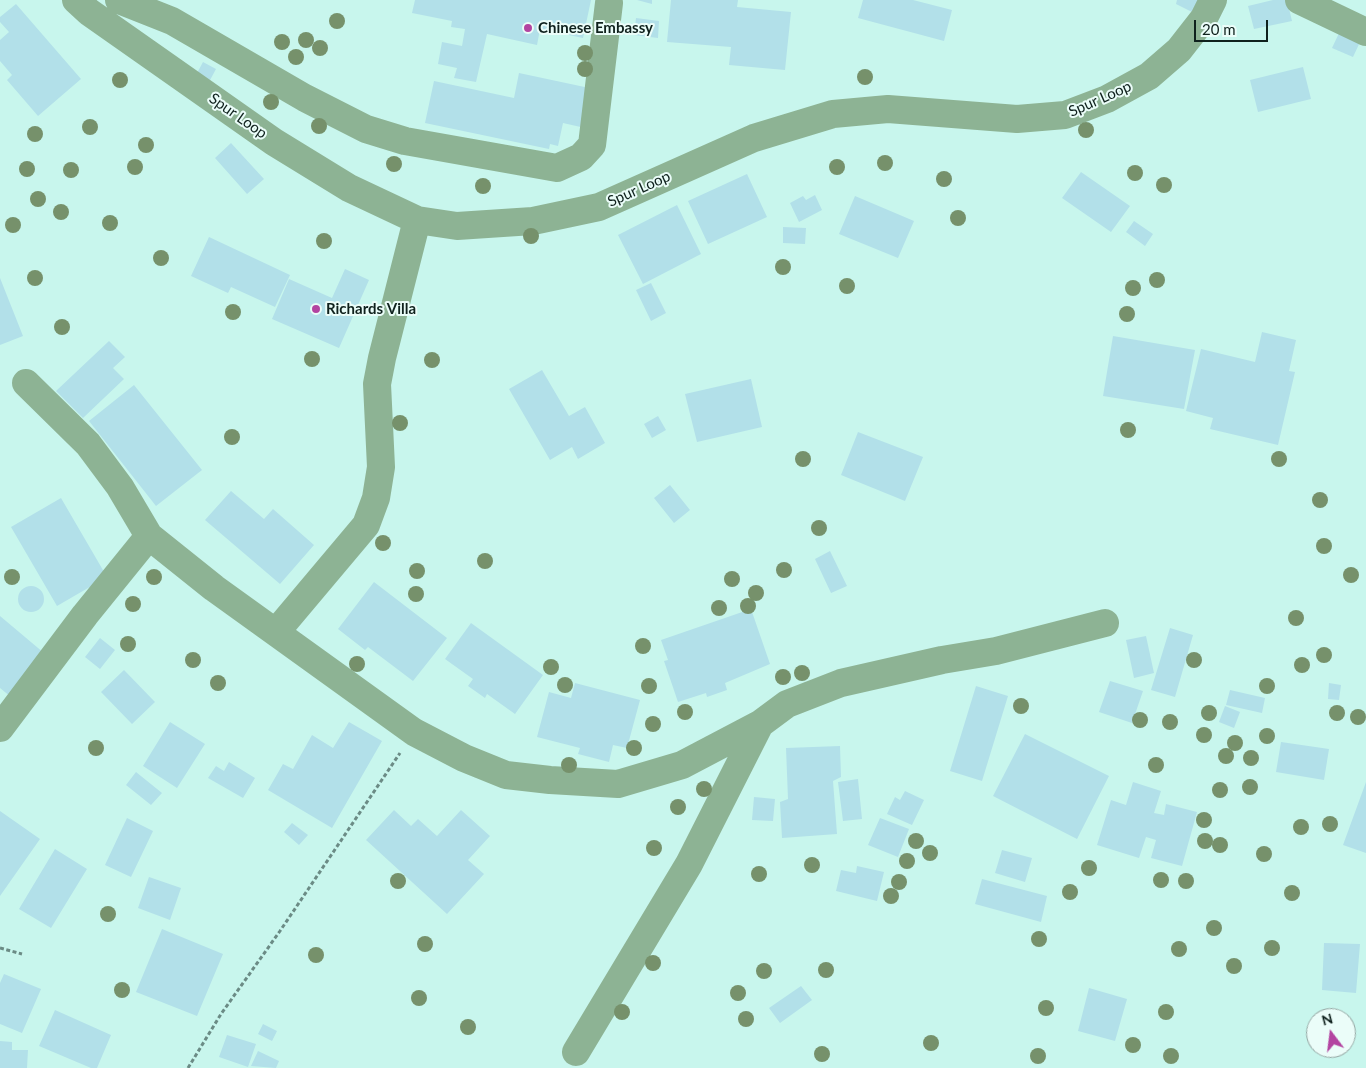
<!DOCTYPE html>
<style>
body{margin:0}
#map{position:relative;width:1366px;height:1068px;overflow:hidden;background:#c8f6ed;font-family:Lato,sans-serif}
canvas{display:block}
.north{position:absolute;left:1306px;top:1008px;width:50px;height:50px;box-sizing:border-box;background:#ebfdf9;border:1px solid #93a5a1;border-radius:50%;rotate:345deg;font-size:14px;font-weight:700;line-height:20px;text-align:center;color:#0f211d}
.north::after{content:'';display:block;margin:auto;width:18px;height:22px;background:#b344a1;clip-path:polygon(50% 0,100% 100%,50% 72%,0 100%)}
.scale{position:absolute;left:1194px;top:20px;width:74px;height:22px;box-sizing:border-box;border:2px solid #0f211d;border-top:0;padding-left:6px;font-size:15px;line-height:18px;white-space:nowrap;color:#0f211d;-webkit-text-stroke:4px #ebfdf9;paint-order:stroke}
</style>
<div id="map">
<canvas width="1366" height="1068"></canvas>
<div class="north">N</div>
<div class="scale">20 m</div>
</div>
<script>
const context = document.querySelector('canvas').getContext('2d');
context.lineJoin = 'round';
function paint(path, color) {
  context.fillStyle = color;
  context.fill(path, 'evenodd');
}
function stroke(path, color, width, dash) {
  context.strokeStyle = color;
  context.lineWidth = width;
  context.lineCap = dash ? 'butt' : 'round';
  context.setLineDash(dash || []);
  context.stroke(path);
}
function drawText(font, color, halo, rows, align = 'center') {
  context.font = font + ' Lato,sans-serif';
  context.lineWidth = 4;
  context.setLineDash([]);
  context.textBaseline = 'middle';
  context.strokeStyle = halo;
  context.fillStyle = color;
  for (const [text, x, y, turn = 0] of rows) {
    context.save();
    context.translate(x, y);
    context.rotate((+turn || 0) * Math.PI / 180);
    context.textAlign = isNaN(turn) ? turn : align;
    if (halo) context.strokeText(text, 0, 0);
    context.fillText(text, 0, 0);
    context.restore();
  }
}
paint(new Path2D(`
 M415,0H591L583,38L540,29L537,45L487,34L476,82L454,78L457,68L438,64L442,42L462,46L465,29L451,27L452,21L412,13Z
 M637,0H652V4Z
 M671,0H738L737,7L791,12L785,70L729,65L731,47L667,42Z
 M863,0H913L952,10L944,41L858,18Z
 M1177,0H1205L1198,15L1176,4Z
 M1273,0H1287L1292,21L1254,29L1248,6Z
 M16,4L81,79L38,116L7,80L12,75L0,61V40L9,32L0,22V17Z
 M636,18L659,21L658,38L634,35Z
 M1340,31L1361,40L1353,57L1332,48Z
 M203,62L216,69L209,82L196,75Z
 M1303,67L1311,99L1258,112L1250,80Z
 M519,73L594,89L585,128L563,123L558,146L550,144L549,149L425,123L434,81L514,98Z
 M231,143L264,179L247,194L215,158Z
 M1081,172L1130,206L1111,232L1062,198Z
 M747,174L767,217L708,244L688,201Z
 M815,195L822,210L799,222L790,203L803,196L806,200Z
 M855,196L914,221L898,258L839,234Z
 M677,205L701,254L643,284L618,235Z
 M1134,221L1153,234L1145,246L1126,232Z
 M783,227L806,228L805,244L783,243Z
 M209,237L290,275L275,307L231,287L228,293L191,276Z
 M345,269L369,280L339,348L272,319L289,279L332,298Z
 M0,278L23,336L0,345Z
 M651,283L666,313L651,321L636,290Z
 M1262,332L1296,340L1289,371L1295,372L1278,445L1210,429L1213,418L1186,411L1201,349L1255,362Z
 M1113,336L1195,350L1184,409L1103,396Z
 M109,341L125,357L113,368L124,379L83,418L56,391Z
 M542,370L569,416L585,407L605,443L578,459L572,447L550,460L509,389Z
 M751,379L762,427L697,442L685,394Z
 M134,385L202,470L156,506L89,421Z
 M658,416L666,430L652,438L644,424Z
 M858,432L923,457L905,501L841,475Z
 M670,485L690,510L674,523L654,498Z
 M231,491L264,519L273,509L314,545L280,584L205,520Z
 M61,498L107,577L57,606L11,527Z
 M830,551L847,586L831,593L815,559Z
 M374,582L447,638L413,681L368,647L365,650L338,629Z
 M18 599a13 13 0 1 1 26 0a13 13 0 1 1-26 0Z
 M751,609L770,664L725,683L727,690L707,697L706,693L678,702L664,661L668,660L661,640Z
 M0,616L44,653L11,697L0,688Z
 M471,623L543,675L515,714L487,694L485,698L468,686L473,679L445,659Z
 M1170,628L1193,635L1175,697L1151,690Z
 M1146,636L1154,673L1134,678L1126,640Z
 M100,638L115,650L100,669L85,657Z
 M124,670L155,702L132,724L101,692Z
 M1110,681L1143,691L1132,723L1099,712Z
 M575,683L640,700L627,748L613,745L609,762L578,754L580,748L537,737L549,692L571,698Z
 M1329,683L1341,685L1339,700L1328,699Z
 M976,686L1008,696L982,781L950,771Z
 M1230,690L1265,698L1262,713L1226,705Z
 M1225,706L1240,712L1234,728L1219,722Z
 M170,722L205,744L177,788L143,766Z
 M349,722L382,741L332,828L268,790L283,764L293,769L312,735L333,748Z
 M1025,734L1109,776L1077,839L993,796Z
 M1281,742L1329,749L1324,780L1276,772Z
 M840,746L841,777L833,781L837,834L782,838L780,802L788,799L786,748Z
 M229,762L255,778L243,798L208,778L216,766L224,771Z
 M136,772L162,793L151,805L126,785Z
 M858,779L862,819L843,821L838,782Z
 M1133,782L1161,791L1154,813L1164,815L1166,804L1197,812L1182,866L1151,858L1156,840L1146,837L1139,858L1097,845L1111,800L1126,805Z
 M1366,782V853L1343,845Z
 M905,791L924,800L912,825L887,814L895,797L900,800Z
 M754,797L775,799L773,821L752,820Z
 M394,810L411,826L418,819L437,836L461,810L490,836L468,860L484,874L447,914L366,840Z
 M0,811L40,839L0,896Z
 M127,818L153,831L131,877L105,865Z
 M880,818L909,829L898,857L868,845Z
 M292,823L308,835L299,845L284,832Z
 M55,849L87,869L51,928L19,909Z
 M1002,850L1032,858L1025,882L995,873Z
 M857,866L884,872L877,901L836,891L841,870L856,873Z
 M149,877L181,888L170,920L138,908Z
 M982,879L1047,896L1041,922L975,904Z
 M162,929L223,954L197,1016L136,992Z
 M1324,943L1360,944L1356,993L1322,990Z
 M4,974L41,989L22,1033L0,1024V983Z
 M801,986L812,1000L780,1023L769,1008Z
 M1089,988L1127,999L1115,1041L1078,1031Z
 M55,1010L111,1035L97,1068H91L39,1046Z
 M263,1024L277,1031L272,1041L258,1034Z
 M227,1035L256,1044L248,1067L219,1057Z
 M0,1041L12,1042V1050H28L27,1068H0Z
 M258,1051L279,1061L276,1068L251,1066Z`), '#b2e0e9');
stroke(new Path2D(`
 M0,948L22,954
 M188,1068L221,1014L280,931L400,753`), '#6b8b85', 3, [4, 2.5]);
stroke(new Path2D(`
 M76,0L89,12L274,142L349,188L417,220L457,226L533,221L599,207L754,138L833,114L888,109L1017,119L1065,115L1107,99L1149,76L1179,50L1204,18L1213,0
 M119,0L172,21L305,98L366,129L405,141L557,168L581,157L592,145L609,3
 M1299,0L1366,32
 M26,383L88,444L120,487L149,536
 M276,632L366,525L376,498L381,467L377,384L382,358L417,220
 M0,728L85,615L149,536L214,588L414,732L464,758L506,775L550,780L618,784L682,765L760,724L787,704L841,683L942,660L996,651L1105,623
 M576,1052L689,864L760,724`), '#8db394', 28);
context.fillStyle = '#76916b';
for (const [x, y] of [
 [337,21],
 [306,40],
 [282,42],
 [320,48],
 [585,53],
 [296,57],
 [585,69],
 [865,77],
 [120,80],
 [271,102],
 [319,126],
 [90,127],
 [1086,130],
 [35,134],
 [146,145],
 [885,163],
 [394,164],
 [135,167],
 [837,167],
 [27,169],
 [71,170],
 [1135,173],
 [944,179],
 [1164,185],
 [483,186],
 [38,199],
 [61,212],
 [958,218],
 [110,223],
 [13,225],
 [531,236],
 [324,241],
 [161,258],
 [783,267],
 [35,278],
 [1157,280],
 [847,286],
 [1133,288],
 [233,312],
 [1127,314],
 [62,327],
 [312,359],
 [432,360],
 [400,423],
 [1128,430],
 [232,437],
 [803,459],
 [1279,459],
 [1320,500],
 [819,528],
 [383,543],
 [1324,546],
 [485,561],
 [784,570],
 [417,571],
 [1351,575],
 [12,577],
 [154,577],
 [732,579],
 [756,593],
 [416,594],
 [133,604],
 [748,606],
 [719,608],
 [1296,618],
 [128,644],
 [643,646],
 [1324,655],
 [193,660],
 [1194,660],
 [357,664],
 [1302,665],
 [551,667],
 [802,673],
 [783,677],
 [218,683],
 [565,685],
 [649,686],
 [1267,686],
 [1021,706],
 [685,712],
 [1209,713],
 [1337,713],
 [1358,717],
 [1140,720],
 [1170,722],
 [653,724],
 [1204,735],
 [1267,736],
 [1235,743],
 [96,748],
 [634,748],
 [1226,756],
 [1251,758],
 [569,765],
 [1156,765],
 [1250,787],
 [704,789],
 [1220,790],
 [678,807],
 [1204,820],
 [1330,824],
 [1301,827],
 [916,841],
 [1205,841],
 [1220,845],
 [654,848],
 [930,853],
 [1264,854],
 [907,861],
 [812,865],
 [1089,868],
 [759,874],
 [1161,880],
 [398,881],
 [1186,881],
 [899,882],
 [1070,892],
 [1292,893],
 [891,896],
 [108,914],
 [1214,928],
 [1039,939],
 [425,944],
 [1272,948],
 [1179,949],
 [316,955],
 [653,963],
 [1234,966],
 [826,970],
 [764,971],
 [122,990],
 [738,993],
 [419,998],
 [1046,1008],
 [622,1012],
 [1166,1012],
 [746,1019],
 [468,1027],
 [931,1043],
 [1133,1045],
 [822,1054],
 [1038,1056],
 [1171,1056]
]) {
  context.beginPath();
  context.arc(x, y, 8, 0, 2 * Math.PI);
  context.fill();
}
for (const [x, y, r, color] of [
 [528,28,5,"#b344a1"],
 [316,309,5,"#b344a1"]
]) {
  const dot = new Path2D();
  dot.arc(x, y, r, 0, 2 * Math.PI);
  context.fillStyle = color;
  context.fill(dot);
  stroke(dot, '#ebfdf9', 2);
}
drawText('bold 15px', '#0f211d', '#ebfdf9', [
 ["Chinese Embassy",538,28],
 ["Richards Villa",326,309]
], 'left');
drawText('15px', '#0f211d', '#ebfdf9', [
 ["Spur Loop",1100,99,-24],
 ["Spur Loop",238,116,35],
 ["Spur Loop",639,189,-24]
]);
</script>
